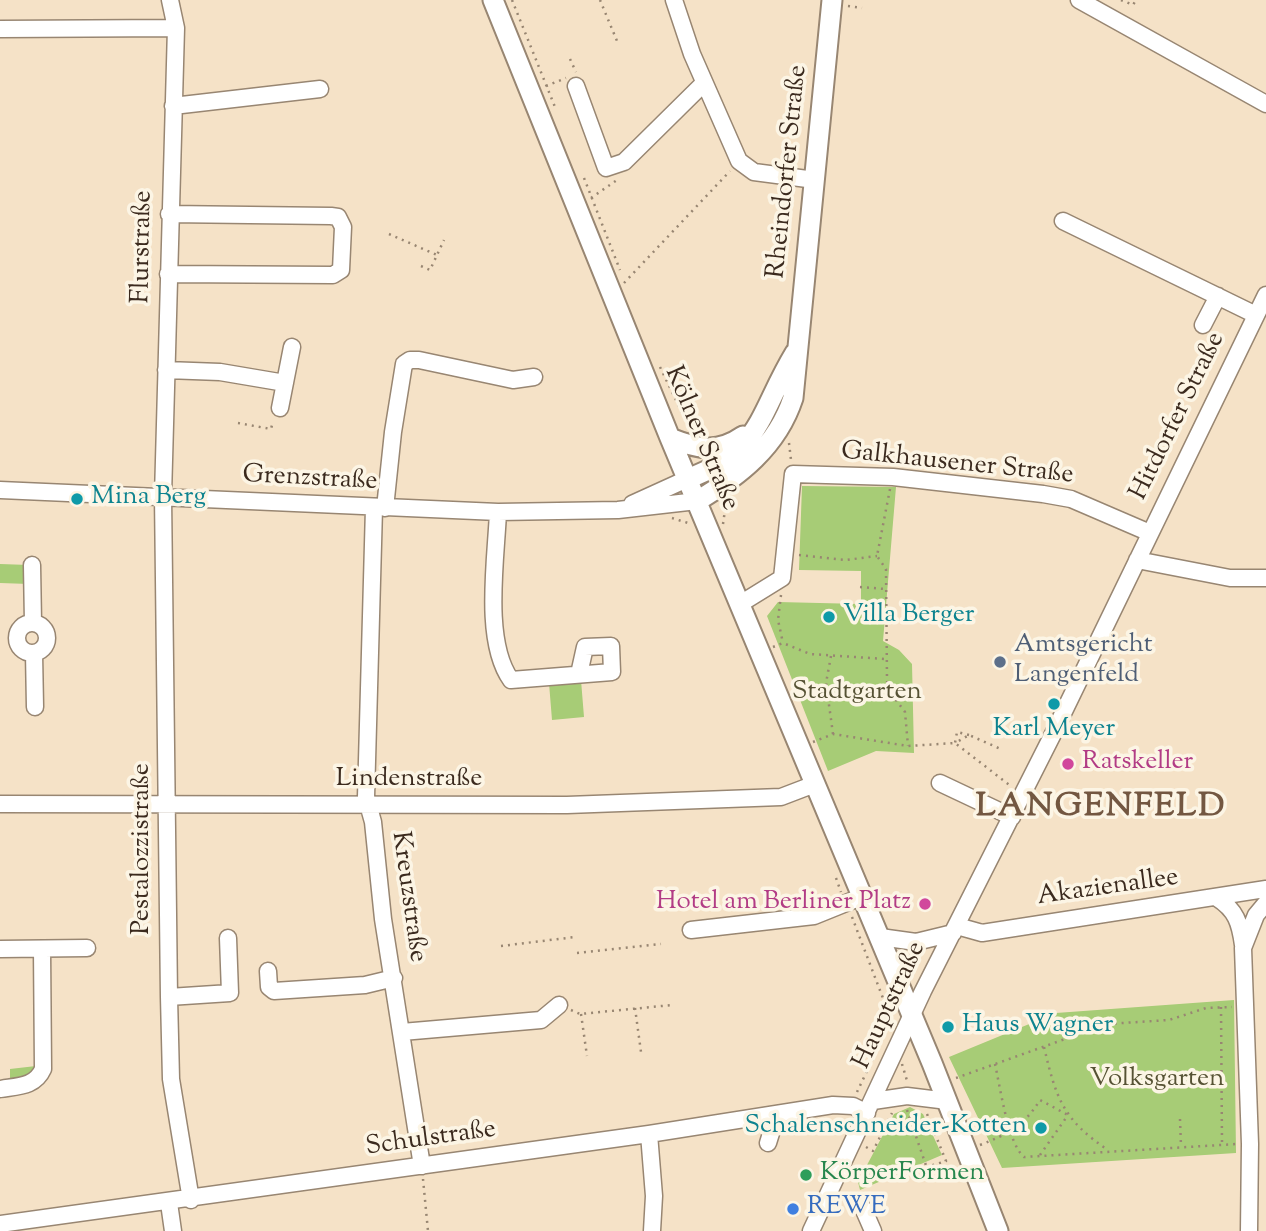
<!DOCTYPE html>
<meta charset="utf-8">
<style>
body{margin:0}
canvas{display:block;background:#f5e2c7}
</style>
<canvas width="1266" height="1231"></canvas>
<script>
const context = document.querySelector('canvas').getContext('2d');
context.lineJoin = 'round';
function paint(path, color) {
  context.fillStyle = color;
  context.fill(path, 'evenodd');
}
function stroke(path, color, width, dash) {
  context.strokeStyle = color;
  context.lineWidth = width;
  context.lineCap = dash ? 'butt' : 'round';
  context.setLineDash(dash || []);
  context.stroke(path);
}
function drawText(font, color, halo, rows, align = 'center') {
  context.font = font + ' "Sorts Mill Goudy",serif';
  context.lineWidth = 7;
  context.setLineDash([]);
  context.textBaseline = 'middle';
  context.strokeStyle = halo;
  context.fillStyle = color;
  for (const [text, x, y, turn = 0] of rows) {
    context.save();
    context.translate(x, y);
    context.rotate((+turn || 0) * Math.PI / 180);
    context.textAlign = isNaN(turn) ? turn : align;
    if (halo) context.strokeText(text, 0, 0);
    context.fillText(text, 0, 0);
    context.restore();
  }
}
paint(new Path2D(`
 M802,486L896,487L883,641L899,650L912,664L914,753L876,751L828,771L767,616L778,602L861,604V571L799,570Z
 M0,564L29,565V584L0,583Z
 M581,680L584,717L552,720L549,683Z
 M1234,1000L1236,1153L1002,1168L949,1057L1056,1013Z
 M36,1066L33,1076L10,1081V1069Z
 M910,1107L923,1114L942,1155L860,1190L858,1182L894,1114Z`), '#a7cc76');
const minor = new Path2D(`
 M170,0L176,28L163,496L169,997L171,1079L191,1200
 M674,0L692,54L739,161L754,172L815,180
 M1079,0L1266,104
 M0,29L176,28
 M576,86L606,168L624,162L704,83
 M173,106L320,89
 M1063,221L1256,315
 M168,274L333,275L341,270L343,227L338,217L331,216L169,214
 M1203,325L1218,296
 M166,370L220,372L285,383
 M280,408L292,347
 M0,490L498,512L618,510L697,501
 M632,504L687,479
 M374,508L366,797L373,822L383,919L422,1166
 M385,508L393,432L404,364L410,360H419L513,380L534,377
 M498,512C496,560 483,641 511,680L612,672L611,646L585,647L579,674
 M1137,560L1230,578H1266
 M32,565L33,623
 M740,604L782,578L793,474L893,477L1043,494L1071,499L1150,533
 M17 638a15 15 0 1 1 30 0a15 15 0 1 1-30 0Z
 M34,653L35,707
 M940,783L1012,817
 M0,804L567,805L781,797L815,784
 M1217,898C1236,910 1240,923 1243,945
 M957,926L982,933L1266,889
 M691,930L814,916L861,897
 M880,937L916,942L953,933
 M0,949L87,948
 M268,971L269,987L274,991L365,985L394,978
 M169,997L230,993L228,938
 M402,1032L541,1020L559,1005
 M0,1089C18,1086 35,1087 43,1069L42,949
 M873,1101L907,1096L948,1101
 M649,1134L654,1196L652,1231
 M768,1143L777,1114
 M169,1203L173,1231
 M863,1208L873,1231
 M0,1224L649,1134L833,1105L853,1106L867,1113
 M811,1231L923,991L1054,732L1266,295
 M1249,1231L1250,1144L1243,948L1256,915L1266,903`);
const major = new Path2D(`
 M493,0L670,438L932,1063L998,1231
 M670,438C698,449 717,454 743,436
 M687,479C763,451 758,414 795,353
 M697,501C739,476 777,447 793,398L832,0`);
stroke(minor, '#988672', 19);
stroke(major, '#988672', 23);
stroke(new Path2D(`
 M512,0L555,107
 M600,0L617,41
 M1121,0L1133,5L1136,0
 M848,6L862,8
 M570,59L576,72
 M546,86L566,78
 M584,178L620,270
 M591,198L617,180
 M389,234L437,255
 M421,266L430,270L444,240
 M624,283L730,171
 M660,367L689,427
 M238,423L271,429L273,421
 M789,443L791,460
 M890,489L877,556L886,569L887,681L890,692L905,712L908,746
 M672,518L688,523
 M723,524L726,503
 M799,555L846,560L877,556
 M860,587L885,589
 M781,595L778,620L783,643
 M773,647L783,643L810,654L885,659
 M831,656L826,683L833,734
 M969,735L957,732L955,743L969,735L1003,750
 M813,742L833,734L908,746L955,743L1012,787
 M836,878L841,892
 M852,917L889,1014V1023L878,1048
 M501,946L575,937
 M577,953L661,944
 M908,966L912,964L909,954
 M1221,1007L1222,1143
 M635,1008L641,1052
 M571,1010L580,1014L672,1005
 M581,1014L587,1056
 M1044,1047C1056,1098 1063,1120 1108,1150
 M902,1064L908,1084
 M995,1064C1000,1086 1008,1144 1024,1157L1237,1144
 M956,1078L1107,1024L1169,1020L1206,1008L1232,1007
 M857,1092L878,1048
 M907,1110L931,1180
 M927,1114L946,1161L927,1167
 M1180,1119L1181,1146
 M980,1145C1008,1134 1024,1126 1040,1100L1068,1115
 M866,1147L873,1151L892,1113
 M1040,1155L1068,1115
 M423,1179L428,1231`), '#988672', 2.5, [2, 5]);
stroke(minor, '#fff', 16);
stroke(major, '#fff', 19);
for (const [x, y, r, color] of [
 [77,499,7,"#0f9aa8"],
 [829,617,7,"#0f9aa8"],
 [1000,662,7,"#5c6f8a"],
 [1054,704,7,"#0f9aa8"],
 [1068,764,7,"#d1479c"],
 [925,904,7,"#d1479c"],
 [948,1027,7,"#0f9aa8"],
 [1041,1128,7,"#0f9aa8"],
 [806,1175,7,"#2e9e5b"],
 [793,1209,7,"#3f7fe0"]
]) {
  const dot = new Path2D();
  dot.arc(x, y, r, 0, 2 * Math.PI);
  context.fillStyle = color;
  context.fill(dot);
  stroke(dot, '#fcf5e5', 2.5);
}
drawText('26px', '#3b2a1e', '#fcf5e5', [
 ["Rheindorfer Straße",789,172,-84],
 ["Flurstraße",144,247,-89],
 ["Hitdorfer Straße",1179,417,-64],
 ["Kölner Straße",700,439,67],
 ["Galkhausener Straße",957,465,6],
 ["Grenzstraße",310,480,3],
 ["Lindenstraße",409,781],
 ["Pestalozzistraße",144,849,-90],
 ["Akazienallee",1108,889,-8],
 ["Kreuzstraße",407,897,82],
 ["Hauptstraße",891,1006,-65],
 ["Schulstraße",431,1140,-8]
]);
drawText('26px', '#0d838f', '#fcf5e5', [
 ["Mina Berg",91,499],
 ["Villa Berger",843,617],
 ["Karl Meyer",1054,731,"center"],
 ["Haus Wagner",962,1027],
 ["Schalenschneider-Kotten",1027,1128,"right"]
], 'left');
drawText('26px', '#4e5e75', '#fcf5e5', [
 ["Amtsgericht",1014,647],
 ["Langenfeld",1014,677]
], 'left');
drawText('26px', '#565234', '#fcf5e5', [
 ["Stadtgarten",857,694],
 ["Volksgarten",1157,1081]
]);
drawText('26px', '#b23c85', '#fcf5e5', [
 ["Ratskeller",1082,764],
 ["Hotel am Berliner Platz",911,904,"right"]
], 'left');
drawText('26px', '#27864d', '#fcf5e5', [
 ["KörperFormen",820,1175]
], 'left');
drawText('26px', '#366cbe', '#fcf5e5', [
 ["REWE",807,1209]
], 'left');
context.letterSpacing = '2px';
drawText('bold 33px', '#735741', '#fcf5e5', [
 ["LANGENFELD",1101,809]
]);
context.letterSpacing = '0px';
</script>
